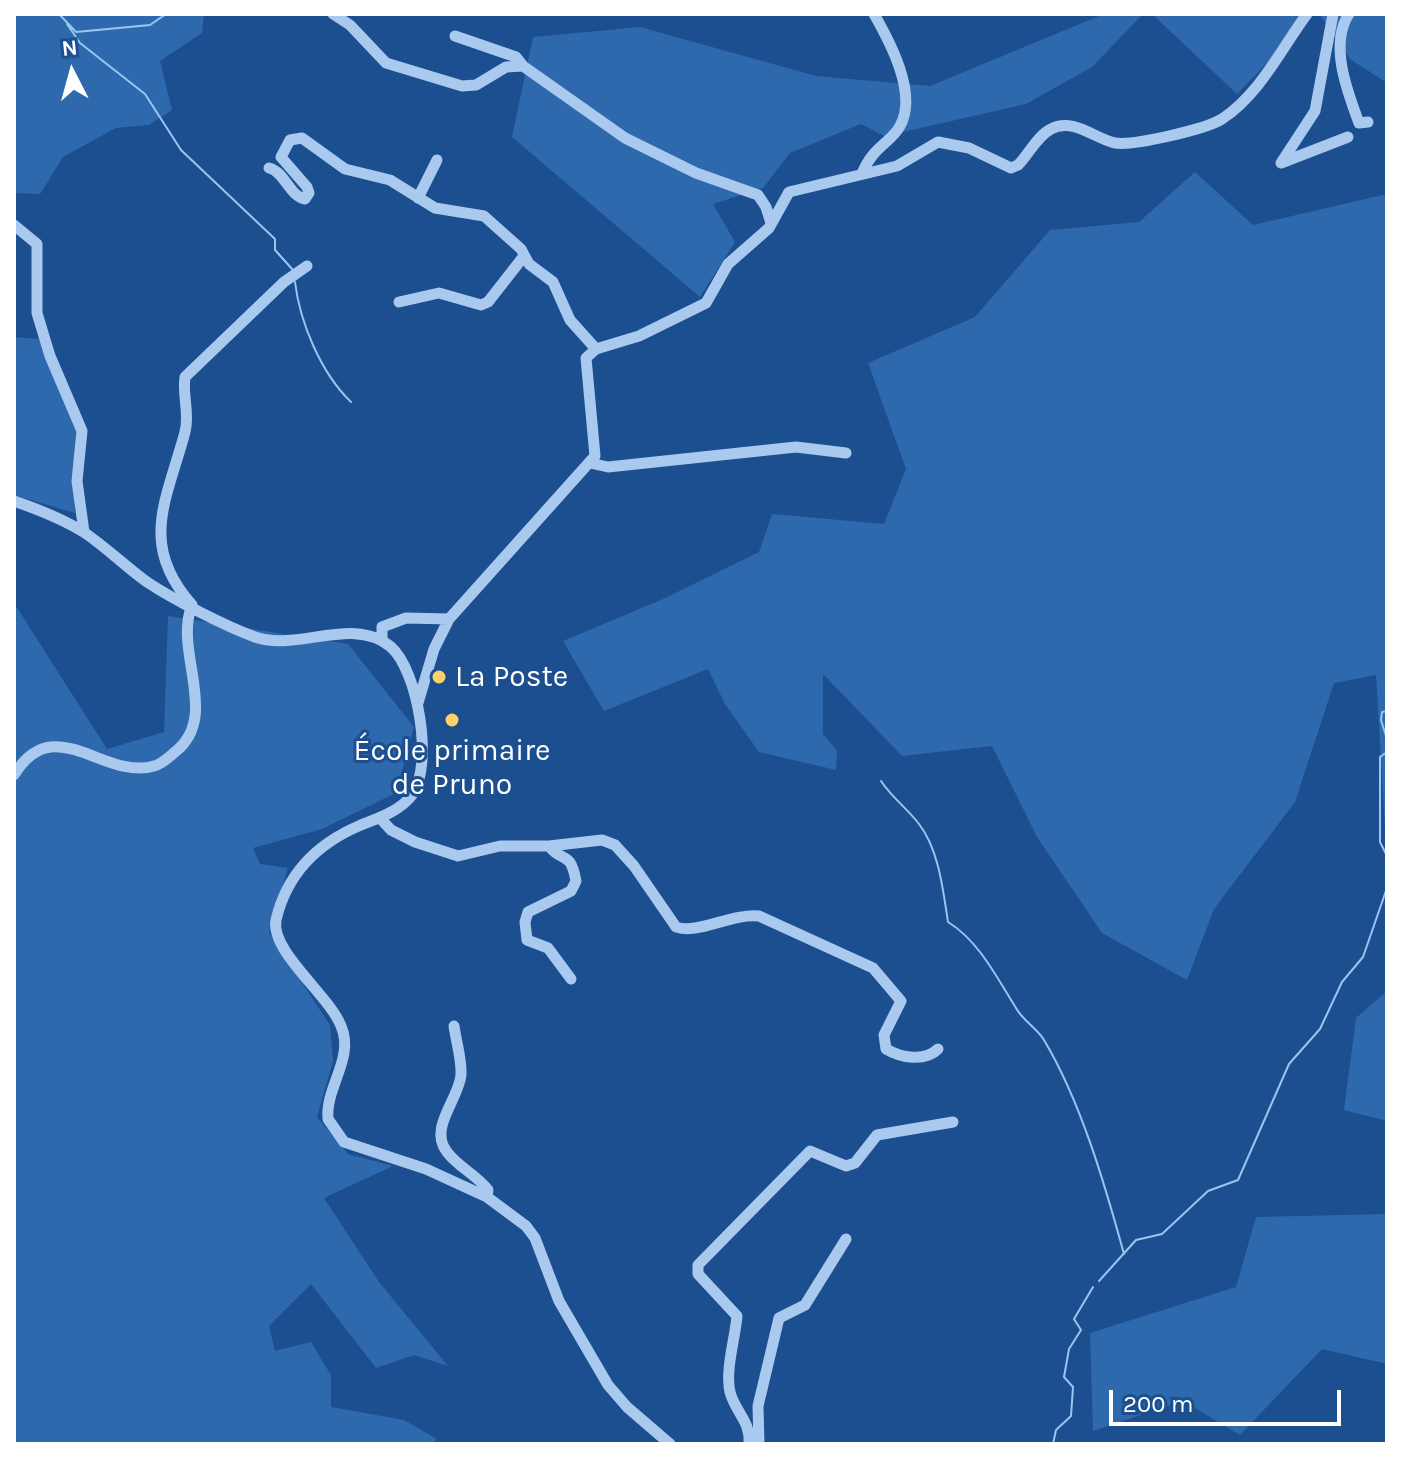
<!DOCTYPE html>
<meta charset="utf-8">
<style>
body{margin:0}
#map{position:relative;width:1401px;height:1458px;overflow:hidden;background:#1b4f8f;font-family:Karla,sans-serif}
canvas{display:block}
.frame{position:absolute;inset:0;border:16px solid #fff;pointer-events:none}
.north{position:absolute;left:32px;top:32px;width:80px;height:80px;-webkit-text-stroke:6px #1b4f8f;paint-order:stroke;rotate:354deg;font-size:22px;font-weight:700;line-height:32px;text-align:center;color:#fff}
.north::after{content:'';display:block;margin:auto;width:28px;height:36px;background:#fff;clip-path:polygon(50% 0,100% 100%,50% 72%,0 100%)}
.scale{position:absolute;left:1109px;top:1390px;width:232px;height:36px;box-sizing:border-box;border:4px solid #fff;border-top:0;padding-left:10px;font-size:24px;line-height:28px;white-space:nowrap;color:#fff;-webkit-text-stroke:6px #1b4f8f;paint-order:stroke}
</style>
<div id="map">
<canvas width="1401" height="1458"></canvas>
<div class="frame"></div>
<div class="north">N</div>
<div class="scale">200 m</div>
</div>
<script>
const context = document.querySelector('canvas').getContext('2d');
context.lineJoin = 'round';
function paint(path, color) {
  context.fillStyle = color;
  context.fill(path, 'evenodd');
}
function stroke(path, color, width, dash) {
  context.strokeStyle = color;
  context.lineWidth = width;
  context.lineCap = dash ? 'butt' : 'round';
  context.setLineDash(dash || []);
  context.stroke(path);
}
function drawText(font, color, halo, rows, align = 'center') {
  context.font = font + ' Karla,sans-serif';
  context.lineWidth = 6;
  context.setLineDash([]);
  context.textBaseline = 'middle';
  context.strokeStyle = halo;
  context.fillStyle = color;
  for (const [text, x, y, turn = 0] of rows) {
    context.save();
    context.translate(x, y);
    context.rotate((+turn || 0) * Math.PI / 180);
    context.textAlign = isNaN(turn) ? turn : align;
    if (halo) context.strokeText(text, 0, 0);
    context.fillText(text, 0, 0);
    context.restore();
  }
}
paint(new Path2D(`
 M14,14H204L202,33L160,61L172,110L149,125L116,128L63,157L40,194L14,193Z
 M1104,14H1143L1092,67L1026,104L903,132L890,139L861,124L790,153L763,188L713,204L735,242L700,297L512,137L533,37L640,27L816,76L930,86Z
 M1152,14H1315L1237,94Z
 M1319,14H1387V83L1350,59Z
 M1195,172L1253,225L1387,194V863L1376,675L1334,683L1295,802L1214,909L1187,980L1102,933L1037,837L992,746L902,756L823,674V734L837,751L836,770L759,752L725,704L708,669L604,711L563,641L663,599L759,552L772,514L884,524L906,469L868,363L975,317L1050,230L1139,222Z
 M14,337L39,339L79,433L73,485L75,513L14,495Z
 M14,603L107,749L164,732L168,616L348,644L414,727L396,793L322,829L253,848L260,864L288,868L269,933L330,1025L333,1061L317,1117L348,1154L393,1166L324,1198L379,1282L448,1366L414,1355L376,1368L311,1284L269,1326L275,1351L311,1342L331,1375V1407L404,1420L437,1439L432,1444H14Z
 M1387,991V1121L1344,1110L1356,1018Z
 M1387,1214V1364L1322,1349L1240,1435L1183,1401L1093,1431L1090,1333L1236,1287L1256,1217Z`), '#2e69ad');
stroke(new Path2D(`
 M59,14L76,32L150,25L166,14
 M67,24L80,43L145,94L181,150L275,239V250L293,270
 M295,282C300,323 321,373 351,402
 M1387,711L1382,712L1381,720L1387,739
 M1387,752L1380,757V842L1387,856
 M881,781C893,799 908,809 919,824C939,850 943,890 948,922C979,941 997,978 1016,1008C1023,1021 1037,1028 1044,1040C1081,1102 1105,1185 1124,1254
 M1099,1281L1136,1240L1162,1234L1208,1191L1238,1180L1289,1064L1320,1029L1342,982L1363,957L1387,888
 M1053,1444L1056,1430L1071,1416L1073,1387L1064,1377L1069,1349L1081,1330L1074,1319L1093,1287`), '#9cc4f0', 2);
stroke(new Path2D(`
 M333,14L350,25L386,63L462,86L476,85L506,67L523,66L625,138L696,173L758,195L766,207L771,223
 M1333,14L1315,111L1281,163L1348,137
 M1349,14C1329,44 1347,91 1359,123L1368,122
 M455,36L516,57L523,66
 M269,168C285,172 289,196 305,199L309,193L307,187L281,157L290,140L302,138L345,169L390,180L435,208L484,216L521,249L529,264L553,282L570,320L596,349
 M862,174C872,147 891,143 900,126C918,94 890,42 874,14
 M418,198L437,160
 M14,225L37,244V313L50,356L82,431L77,481L84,532
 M399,302L439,293L481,305L488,302L524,256
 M590,463L608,467L796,447L846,453
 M14,501C37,509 65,520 85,533C107,548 126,567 147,582C174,600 225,626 255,637C297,652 354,615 391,647C418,671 434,764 412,795C400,811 379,818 361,825C318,843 287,873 276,920C270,951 329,995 341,1026C355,1058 325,1087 328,1119L344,1142L426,1169L487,1197L526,1226L535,1238L559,1301L608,1385L627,1407L670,1444
 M382,640V627L406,618L449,619
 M418,703L434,649L449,619L595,456L586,358L596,349L639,336L706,303L728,264L769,228L789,192L897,166L938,142L969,148L1011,168L1018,165C1029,154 1037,136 1051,129C1073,117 1095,139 1115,143C1134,146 1206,129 1222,119C1260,94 1281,49 1307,14
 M14,775C54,709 104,781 154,766C162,764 169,757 175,752C221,716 173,651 192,605C138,544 167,500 185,432C190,414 182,395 185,377L284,282L307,266
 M380,818L391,830L415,842L458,856L500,846H549L602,840L615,845L634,866L676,927C696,935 732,913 759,916L873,968L901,1001L884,1035L886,1049C901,1058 925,1062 938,1049
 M549,846C563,864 570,849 576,881L571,891L528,912L525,922L527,940L548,948L571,979
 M454,1026C456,1041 462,1060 461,1075C459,1099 428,1128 447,1152C458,1167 477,1175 488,1190L487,1197
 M749,1444C751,1421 735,1412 730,1392C725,1370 735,1339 737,1316L698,1274V1265L810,1151L846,1166L855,1163L877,1135L953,1122
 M759,1444L758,1406L779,1318L805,1305L846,1239`), '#a9c9ee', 11);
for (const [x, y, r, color] of [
 [439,677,8,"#ffd166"],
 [452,720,8,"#ffd166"]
]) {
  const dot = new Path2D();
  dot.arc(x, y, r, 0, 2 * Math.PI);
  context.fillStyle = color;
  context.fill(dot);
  stroke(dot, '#1b4f8f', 3);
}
drawText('30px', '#fff', '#1b4f8f', [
 ["La Poste",455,677],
 ["École primaire",452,751,"center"],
 ["de Pruno",452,785,"center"]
], 'left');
</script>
